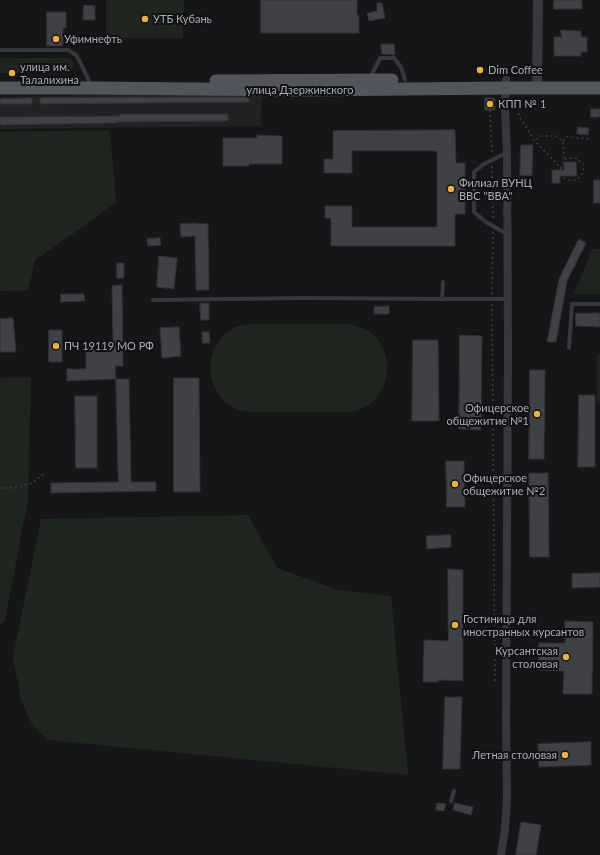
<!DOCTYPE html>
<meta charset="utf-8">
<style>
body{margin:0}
canvas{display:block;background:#161618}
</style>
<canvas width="600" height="855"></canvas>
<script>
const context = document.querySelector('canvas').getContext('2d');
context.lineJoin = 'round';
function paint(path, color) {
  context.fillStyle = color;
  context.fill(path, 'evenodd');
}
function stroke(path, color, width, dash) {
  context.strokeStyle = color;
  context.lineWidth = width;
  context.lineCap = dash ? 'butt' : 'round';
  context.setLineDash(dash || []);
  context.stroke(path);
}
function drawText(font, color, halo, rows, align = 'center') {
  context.font = font + ' Lato,sans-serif';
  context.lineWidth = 4;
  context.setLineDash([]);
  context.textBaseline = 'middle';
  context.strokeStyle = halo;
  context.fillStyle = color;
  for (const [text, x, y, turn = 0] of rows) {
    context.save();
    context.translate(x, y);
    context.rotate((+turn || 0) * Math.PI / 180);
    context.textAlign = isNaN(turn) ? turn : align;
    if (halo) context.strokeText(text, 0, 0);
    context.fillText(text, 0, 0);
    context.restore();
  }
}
paint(new Path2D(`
 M156,94L262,95L261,126L0,129V97Z
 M597,354H600V403H597Z`), '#222225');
paint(new Path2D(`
 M106,0H184L183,38H106Z
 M0,58H69C76,61 74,69 68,73H0Z
 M110,130L116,202L88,223L35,260L28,290L0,291V132Z
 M592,249H600V294H574Z
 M253,324H345C354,325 363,327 371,333C396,352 391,395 363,408C357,411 351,411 345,412H253C246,411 240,411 235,408C206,395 202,352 227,332C235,326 243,325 253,324Z
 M31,377L28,499L5,621L0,624V378Z
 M248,515L277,568L338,590L391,596L408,775L48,740L33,726L21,700L13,657L41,519Z`), '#1e261f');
const building = new Path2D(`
 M261,0H357V16L359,15V33H261Z
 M554,0H582V9H554Z
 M377,3H382L385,18L369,21L367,13L377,11Z
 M84,5L95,6V20H83Z
 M47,12H66V28L63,27V46H47Z
 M561,30L581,31V37H587V52H581V56H554V37H561Z
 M381,44H394L395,55L382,54Z
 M184,97H249V102L40,104V98Z
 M32,98V104H0V99Z
 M485,98H495V110H485Z
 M591,109H600V117H591Z
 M120,114H228V121L117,122V123L0,125V117L120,116Z
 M578,127L589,128L588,135L577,134Z
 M455,130L456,163H465V214H455V246H331V218H325V206H352V227H437V151H352V173H324V159H333V131Z
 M257,135L282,136V164H249V166H223V138H257Z
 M521,145H533L532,176L520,175Z
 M564,162H576L577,176H560V183H552V170H564Z
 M594,180H600V203H594Z
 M193,223L208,224L209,290H196L195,236L181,237L180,224Z
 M160,238L161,245L148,246L147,239Z
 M579,239L586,243L567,281L556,342H547L559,279Z
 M159,256L177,258L174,289L157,287Z
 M117,263H124V278H117Z
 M122,285L123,366H115L116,379L67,381V369H86V345L113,344L112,286Z
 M61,294H84L85,301L61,302Z
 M200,303H209V320H201Z
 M389,306V314H374V307Z
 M576,313H600V327L576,326Z
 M13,318L16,352H0V319Z
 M179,327L181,356L162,358L160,328Z
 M49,330H62V362H49Z
 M202,332H209L210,343H203Z
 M460,335L482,336L481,430L459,429Z
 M413,340H438L439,421H412Z
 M530,370H545L544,459H529Z
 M174,378H199L200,492H174Z
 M116,379H129L131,482H156V491L51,493V483L118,482Z
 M579,395H595V467H578Z
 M75,396H97V468H76Z
 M446,461H464L465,507H447Z
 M529,473H548L549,557H530Z
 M451,535V547L427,549L426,536Z
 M448,569L463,570V681L439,680L438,682H423L424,640L448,641Z
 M600,573V587L572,588V574Z
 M565,621L593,622L592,694H563L564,671L538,670L539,643H565Z
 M445,697H462L460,769H443Z
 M591,742V765L539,767L538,744Z
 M437,803L446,804L444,811L436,810Z
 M455,803L473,807L471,815L453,810Z
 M521,822L541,825L536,855H516Z`);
paint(building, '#404145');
stroke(building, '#303034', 1);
stroke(new Path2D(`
 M519,98V116L535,141L561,168L564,159L563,141L556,136H541L535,141
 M490,110L492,154
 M563,141L567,137L589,139
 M492,166L493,220
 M561,168C562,171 562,175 564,178C565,179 568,180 570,180C580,181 583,174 584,165L576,158L564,159
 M492,294L493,232
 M492,304L495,684
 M0,488H14L32,483L45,473`), '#3d3f44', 1.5, [2, 3]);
stroke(new Path2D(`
 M0,50H68L76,55L80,62L89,81
 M370,78L380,58H394L401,67L405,80
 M506,153L484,164L474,172V212L486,222L507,234
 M442,299L443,282
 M153,300L305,298L442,299H507
 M569,348L572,304H600
 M451,801L454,791`), '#37383d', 4);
stroke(new Path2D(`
 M501,855L505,829L507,797L506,719L508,349L507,153L505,111L506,80`), '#37383d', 8);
stroke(new Path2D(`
 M537,88L538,0`), '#37383d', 10);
stroke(new Path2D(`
 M216,81L392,80
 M0,88H92L303,90L506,88H600`), '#53555c', 13);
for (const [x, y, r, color] of [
 [145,19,4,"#f2b134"],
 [56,39,4,"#f2b134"],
 [480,70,4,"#f2b134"],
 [12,73,4,"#f2b134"],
 [490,104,4,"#f2b134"],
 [451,189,4,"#f2b134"],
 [56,346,4,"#f2b134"],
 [537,414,4,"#f2b134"],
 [455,484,4,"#f2b134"],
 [455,625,4,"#f2b134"],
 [566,657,4,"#f2b134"],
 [565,755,4,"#f2b134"]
]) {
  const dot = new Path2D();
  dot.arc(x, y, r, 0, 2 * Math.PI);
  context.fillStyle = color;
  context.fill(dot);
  stroke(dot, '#111113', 1.5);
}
drawText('11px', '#a8adb8', '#111113', [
 ["УТБ Кубань",153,19],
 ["Уфимнефть",64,39],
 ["улица им.",20,67],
 ["Талалихина",20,80],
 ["Dim Coffee",488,70],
 ["КПП № 1",498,104],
 ["Филиал ВУНЦ",459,183],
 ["ВВС \"ВВА\"",459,196],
 ["ПЧ 19119 МО РФ",64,346],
 ["Офицерское",529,408,"right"],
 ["общежитие №1",529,421,"right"],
 ["Офицерское",463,478],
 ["общежитие №2",463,491],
 ["Гостиница для",463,619],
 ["иностранных курсантов",463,632],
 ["Курсантская",558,651,"right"],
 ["столовая",558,664,"right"],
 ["Летная столовая",557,755,"right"]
], 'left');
drawText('11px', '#a8adb8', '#111113', [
 ["улица Дзержинского",300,90]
]);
</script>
